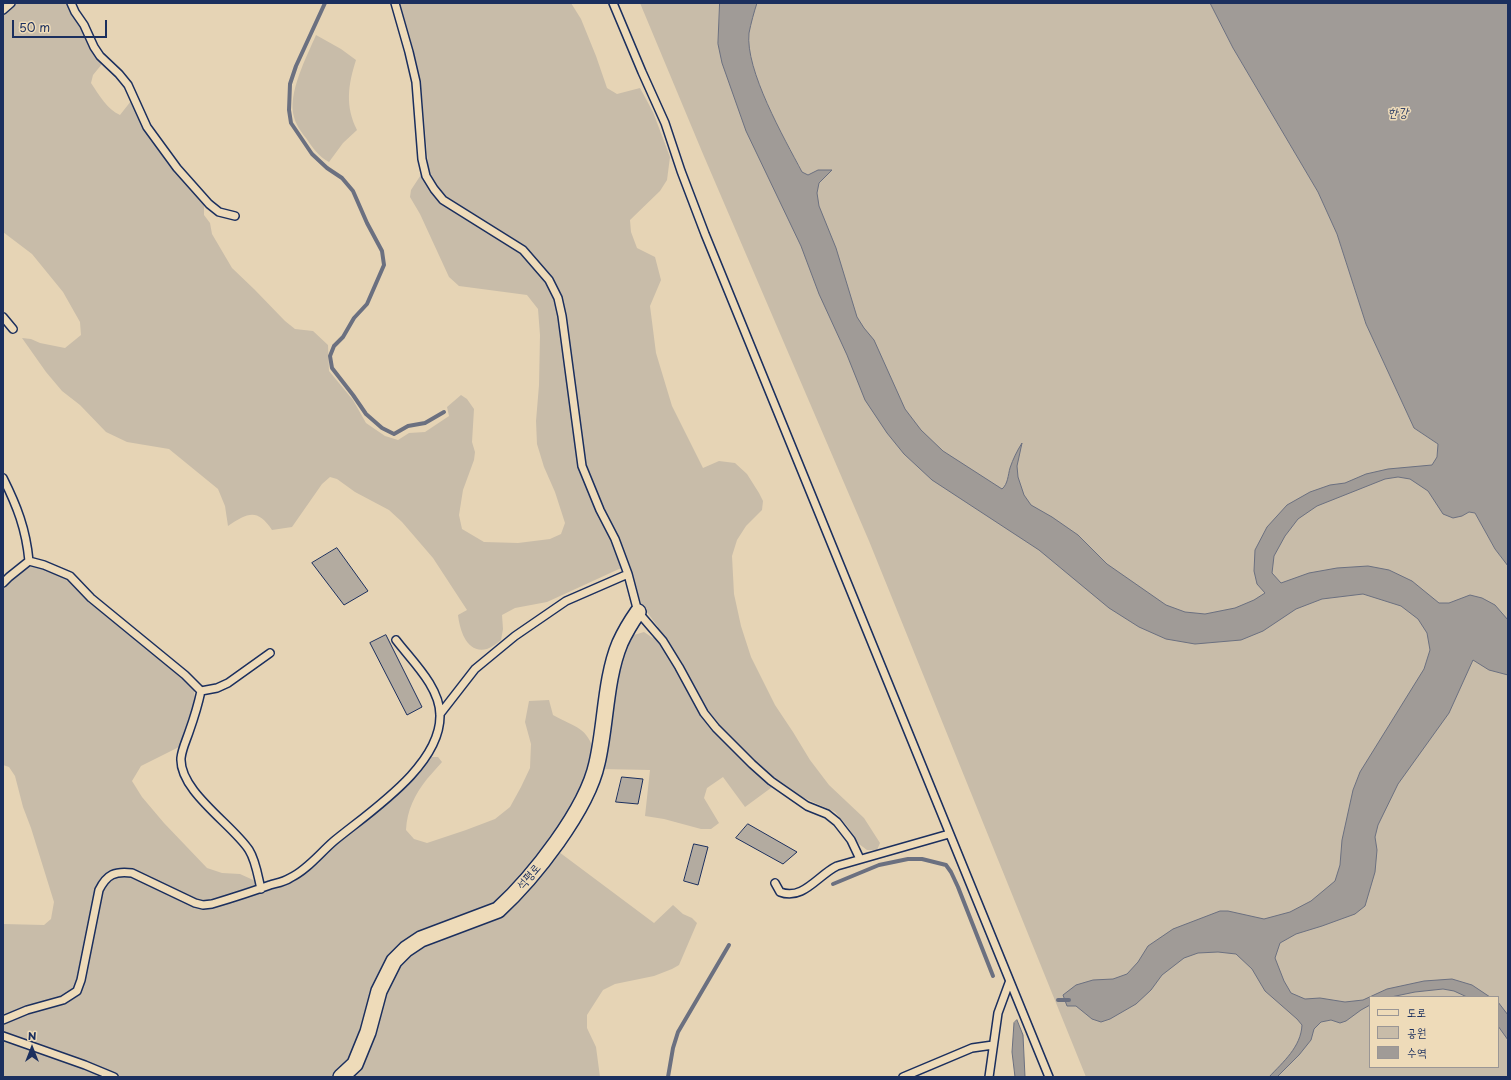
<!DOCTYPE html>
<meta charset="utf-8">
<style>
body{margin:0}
#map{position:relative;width:1511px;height:1080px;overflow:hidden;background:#e6d4b5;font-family:"Playpen Sans","Poor Story",sans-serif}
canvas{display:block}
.frame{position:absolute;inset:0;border:4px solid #1b2f5e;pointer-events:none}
.legend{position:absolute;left:1369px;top:996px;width:130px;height:72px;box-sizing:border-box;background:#eedbb9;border:1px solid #9a9695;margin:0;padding:5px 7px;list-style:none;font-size:12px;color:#1b2f5e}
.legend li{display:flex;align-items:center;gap:8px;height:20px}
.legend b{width:20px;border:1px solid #9a9695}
.north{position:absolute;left:12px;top:1028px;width:40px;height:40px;-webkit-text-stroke:3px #eedbb9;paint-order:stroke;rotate:0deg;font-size:11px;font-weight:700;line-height:16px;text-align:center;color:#1b2f5e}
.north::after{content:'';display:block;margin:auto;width:14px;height:18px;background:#1b2f5e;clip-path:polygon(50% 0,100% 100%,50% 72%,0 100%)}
.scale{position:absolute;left:12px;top:20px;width:95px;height:18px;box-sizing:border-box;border:2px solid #1b2f5e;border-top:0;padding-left:5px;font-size:12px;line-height:14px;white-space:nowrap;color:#1b2f5e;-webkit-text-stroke:3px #eedbb9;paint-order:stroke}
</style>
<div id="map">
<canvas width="1511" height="1080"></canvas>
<div class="frame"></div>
<ul class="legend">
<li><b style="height:5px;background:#eedbb9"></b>도로</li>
<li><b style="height:11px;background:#c8bca9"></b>공원</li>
<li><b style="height:11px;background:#a09b97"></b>수역</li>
</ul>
<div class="north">N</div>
<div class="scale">50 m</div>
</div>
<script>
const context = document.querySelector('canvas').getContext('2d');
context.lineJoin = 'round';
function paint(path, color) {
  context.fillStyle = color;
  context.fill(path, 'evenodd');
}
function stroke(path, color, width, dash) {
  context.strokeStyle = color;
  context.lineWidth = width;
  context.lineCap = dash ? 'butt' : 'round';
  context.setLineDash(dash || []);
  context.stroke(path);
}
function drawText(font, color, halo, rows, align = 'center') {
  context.font = font + ' "Playpen Sans","Poor Story",sans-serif';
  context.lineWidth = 3;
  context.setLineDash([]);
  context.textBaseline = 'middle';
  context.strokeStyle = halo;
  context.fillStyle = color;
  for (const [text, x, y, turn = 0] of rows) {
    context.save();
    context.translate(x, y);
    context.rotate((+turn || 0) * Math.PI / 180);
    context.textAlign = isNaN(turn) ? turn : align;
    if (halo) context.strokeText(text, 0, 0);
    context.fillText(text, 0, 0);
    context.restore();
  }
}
paint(new Path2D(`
 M17,3H67L84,32L91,48L102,64L93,75L91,83C99,95 107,109 120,115L131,101L150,137L180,177L204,203V215L210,223L212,234L232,268L254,289L285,321L295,329L313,331L328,345L329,371L353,400L366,423L385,436L398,440L409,433L425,432L449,416L447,407L461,395L467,399L474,409L472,442L475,452L474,460L463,490L459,515L462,529L484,542L518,543L550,539L561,534L565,523L555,492L544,467L537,444L536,421L539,385L540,335L538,309L527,295L459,286L449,277L420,214L410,197L411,190L428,164L422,96L416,61L399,3H571L581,19L596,56L607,88L617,94L640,88L653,112L670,157L667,180L660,191L630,220L631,232L637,248L655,257L661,280L650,306L656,353L672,406L703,468L719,461L735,463L747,474L759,493L763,501L762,510L746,526L737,540L732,556L734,594L741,626L751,657L775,705L793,732L810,760L829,785L864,818L880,843L877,850H867L859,844L848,827L835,812L800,796L779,782L745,807L723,777L707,788L704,798L719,823L711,829H701L664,819L645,816L650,770L601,769L619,664L625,643L634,635L644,632L653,638L658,627L641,604L630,566L619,569L547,602L515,608L502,615L503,629L501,640C497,643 492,647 487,649C467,654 460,631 458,615L467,610L433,558L402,522L389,510L355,492L337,479L330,477L322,484L292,527L272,530C257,508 248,513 228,526L225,506L218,489L169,449L127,442L106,432L80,405L62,391L46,372L22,338L31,339L40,343L65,348L81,335L80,322L63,292L32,254L3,232V16Z
 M640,3H1210L1233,48L1318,192L1337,234L1366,324L1414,428L1438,444L1437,457L1462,516L1469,512L1475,513L1495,549L1508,566V1077H1086L869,541L703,154ZM1370,997H1498V1067H1370Z
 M316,35L341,49L356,60C348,85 345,106 357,130L343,143L329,162C318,156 313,148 306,138C301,132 296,125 294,117C287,94 307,56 316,35Z
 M30,564L42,567L69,581L87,601L177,674L194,690L195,701L179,747L141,766L132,781L142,797L164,823L207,868L222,873L240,874L273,889L293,881L342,839L390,800L412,779L429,757H438L442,762C437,768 432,773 427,779C415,794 407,810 406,830L414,839L427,843L466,830L495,819L510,807L521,787L530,768L531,744L525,722L529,701L549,700L553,715C576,728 587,726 595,754L559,852L654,923L673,905L683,914L692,918L697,923L679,965L672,969L654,976L615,984L603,990L594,1004L587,1015V1028L596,1047L600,1077H3V924L44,925L51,919L54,902L31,828L23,807L15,776L9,767L3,765V588L11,580Z`), '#c8bca9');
const water = new Path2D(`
 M720,3H757C754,12 751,23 749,33C745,70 784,138 802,172L808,175L818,170H832L819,183L817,193L819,206L836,248L857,317L864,328L874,340L905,409L921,430L943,451L1002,489C1008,484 1008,475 1010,468C1013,459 1017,451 1022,443L1017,466L1018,477L1024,495L1031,505L1052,517L1078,535L1107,564L1166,605L1185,612L1205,614L1235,608L1254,600L1265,593L1257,584L1254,571L1255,550L1267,527L1287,505L1310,492L1330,485L1345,483L1366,474L1388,469L1432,465L1437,457L1438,444L1414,428L1366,324L1337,234L1318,192L1233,48L1210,3H1508V566L1495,549L1475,513L1469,512L1462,516L1453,518L1443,514L1428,491L1410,479L1398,477L1385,479L1317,506L1298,519L1285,536L1274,556L1272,573L1281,583L1309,573L1337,568L1368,566L1389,570L1412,581L1439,603H1449L1470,595L1482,598L1495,605L1508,620V675L1489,670L1473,660L1449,713L1398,784L1378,825L1375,837L1377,850L1375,872L1365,906L1355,914L1322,926L1296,934L1280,943L1275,958L1284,981L1291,993L1305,999L1320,998L1345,1002L1363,1000L1387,989L1424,981L1452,979L1472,985L1490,997H1467L1454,991L1443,989L1415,992L1391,997H1370V1005L1361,1010L1346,1021L1340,1023L1331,1020L1321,1022L1314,1029L1311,1040L1299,1055L1277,1077H1269C1283,1062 1301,1047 1302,1025L1297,1019L1265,991L1252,969L1236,954L1218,952L1198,953L1184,958L1162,975L1151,990L1136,1004L1110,1019L1101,1022L1092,1019L1076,1006H1067L1063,995L1076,985L1093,980L1113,979L1127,974L1138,962L1148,946L1173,929L1220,911H1228L1264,919L1290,912L1311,901L1335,881L1340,865L1342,840L1353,790L1360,772L1424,669L1430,650L1427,633L1418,619L1401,606L1363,594L1322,599L1296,609L1263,631L1241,640L1195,644L1166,639L1139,627L1109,608L1039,550L932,480L904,454L887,433L865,400L847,355L819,294L801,246L746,131L722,63L718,44Z
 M1498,1002L1508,1015V1040L1498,1026Z
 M1017,1020L1023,1035L1025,1077H1015L1012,1052L1014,1023Z`);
paint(water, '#a09b97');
stroke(water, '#6b7080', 1);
stroke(new Path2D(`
 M325,3L296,66L290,84L289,110L291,123L312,154L327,168L342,178L353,191L367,223L382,251L384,265L367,304L354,318L343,337L334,346L330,356L332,368L353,395L366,414L382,428L394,434L408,426L425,423L444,412
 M833,884L879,865L908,859H922L946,865L951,872L958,887L993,976
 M1058,1000H1069
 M668,1077L673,1048L678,1032L729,945`), '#6b7080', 4);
const building = new Path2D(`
 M337,548L368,591L344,605L312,563Z
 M386,635L422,707L407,715L370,643Z
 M622,777L643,779L638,804L616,802Z
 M748,824L797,852L783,864L736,838Z
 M694,844L708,847L698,885L684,881Z`);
paint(building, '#b3aba0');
stroke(building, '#1b2f5e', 1);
const service = new Path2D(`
 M71,3L75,12L84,25L94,47L100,56L119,74L128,85L147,127L177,168L209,204L219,212L235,216
 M395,3L409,52L416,82L422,159L426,176L434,189L443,200L523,250L549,280L558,298L562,316L582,466L600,510L615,539L628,574L638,612L663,641L679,667L704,713L716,728L752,764L771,781L807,806L827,814L837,822L851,840L860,859
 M613,3L642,72L665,123L681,171L705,234L1049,1077
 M3,10L11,3
 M3,317L13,329
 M3,478C17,506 26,529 29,561
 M29,561L44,565L70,576L91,598L185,675L201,691
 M3,583L9,577L29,561
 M201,691C198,705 194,718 189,732C186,741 182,749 181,758C179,791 233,825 249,850C256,861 258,877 261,889
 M201,691L217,688L228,683L270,653
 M440,714L475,669L515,636L566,601L628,574
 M775,883L780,892C803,901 818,875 837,866L949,834
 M3,1020L27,1010L63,1000L77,991L81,980L99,890C107,874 115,871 132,873L195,903L203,905L212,904C232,898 251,892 270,885C277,883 284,882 290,878C307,870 320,853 334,841C369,812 441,766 440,715C440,687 412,661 396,640
 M3,1036L85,1065L114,1077
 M903,1077L972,1048L993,1045
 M989,1077L998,1013L1009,983`);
const minor = new Path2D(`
 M341,1077L355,1064L368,1032L379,991L394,961L406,949L421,939L498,910C533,878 587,810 597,763C606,725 605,679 620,643C625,632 631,622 638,612`);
stroke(service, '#1b2f5e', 10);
stroke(minor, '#1b2f5e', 18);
stroke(service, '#eedbb9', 7);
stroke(minor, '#eedbb9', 15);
drawText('12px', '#1b2f5e', '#eedbb9', [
 ["석평로",529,877,-49]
]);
drawText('italic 13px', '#364569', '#eedbb9', [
 ["한강",1398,113]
]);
</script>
